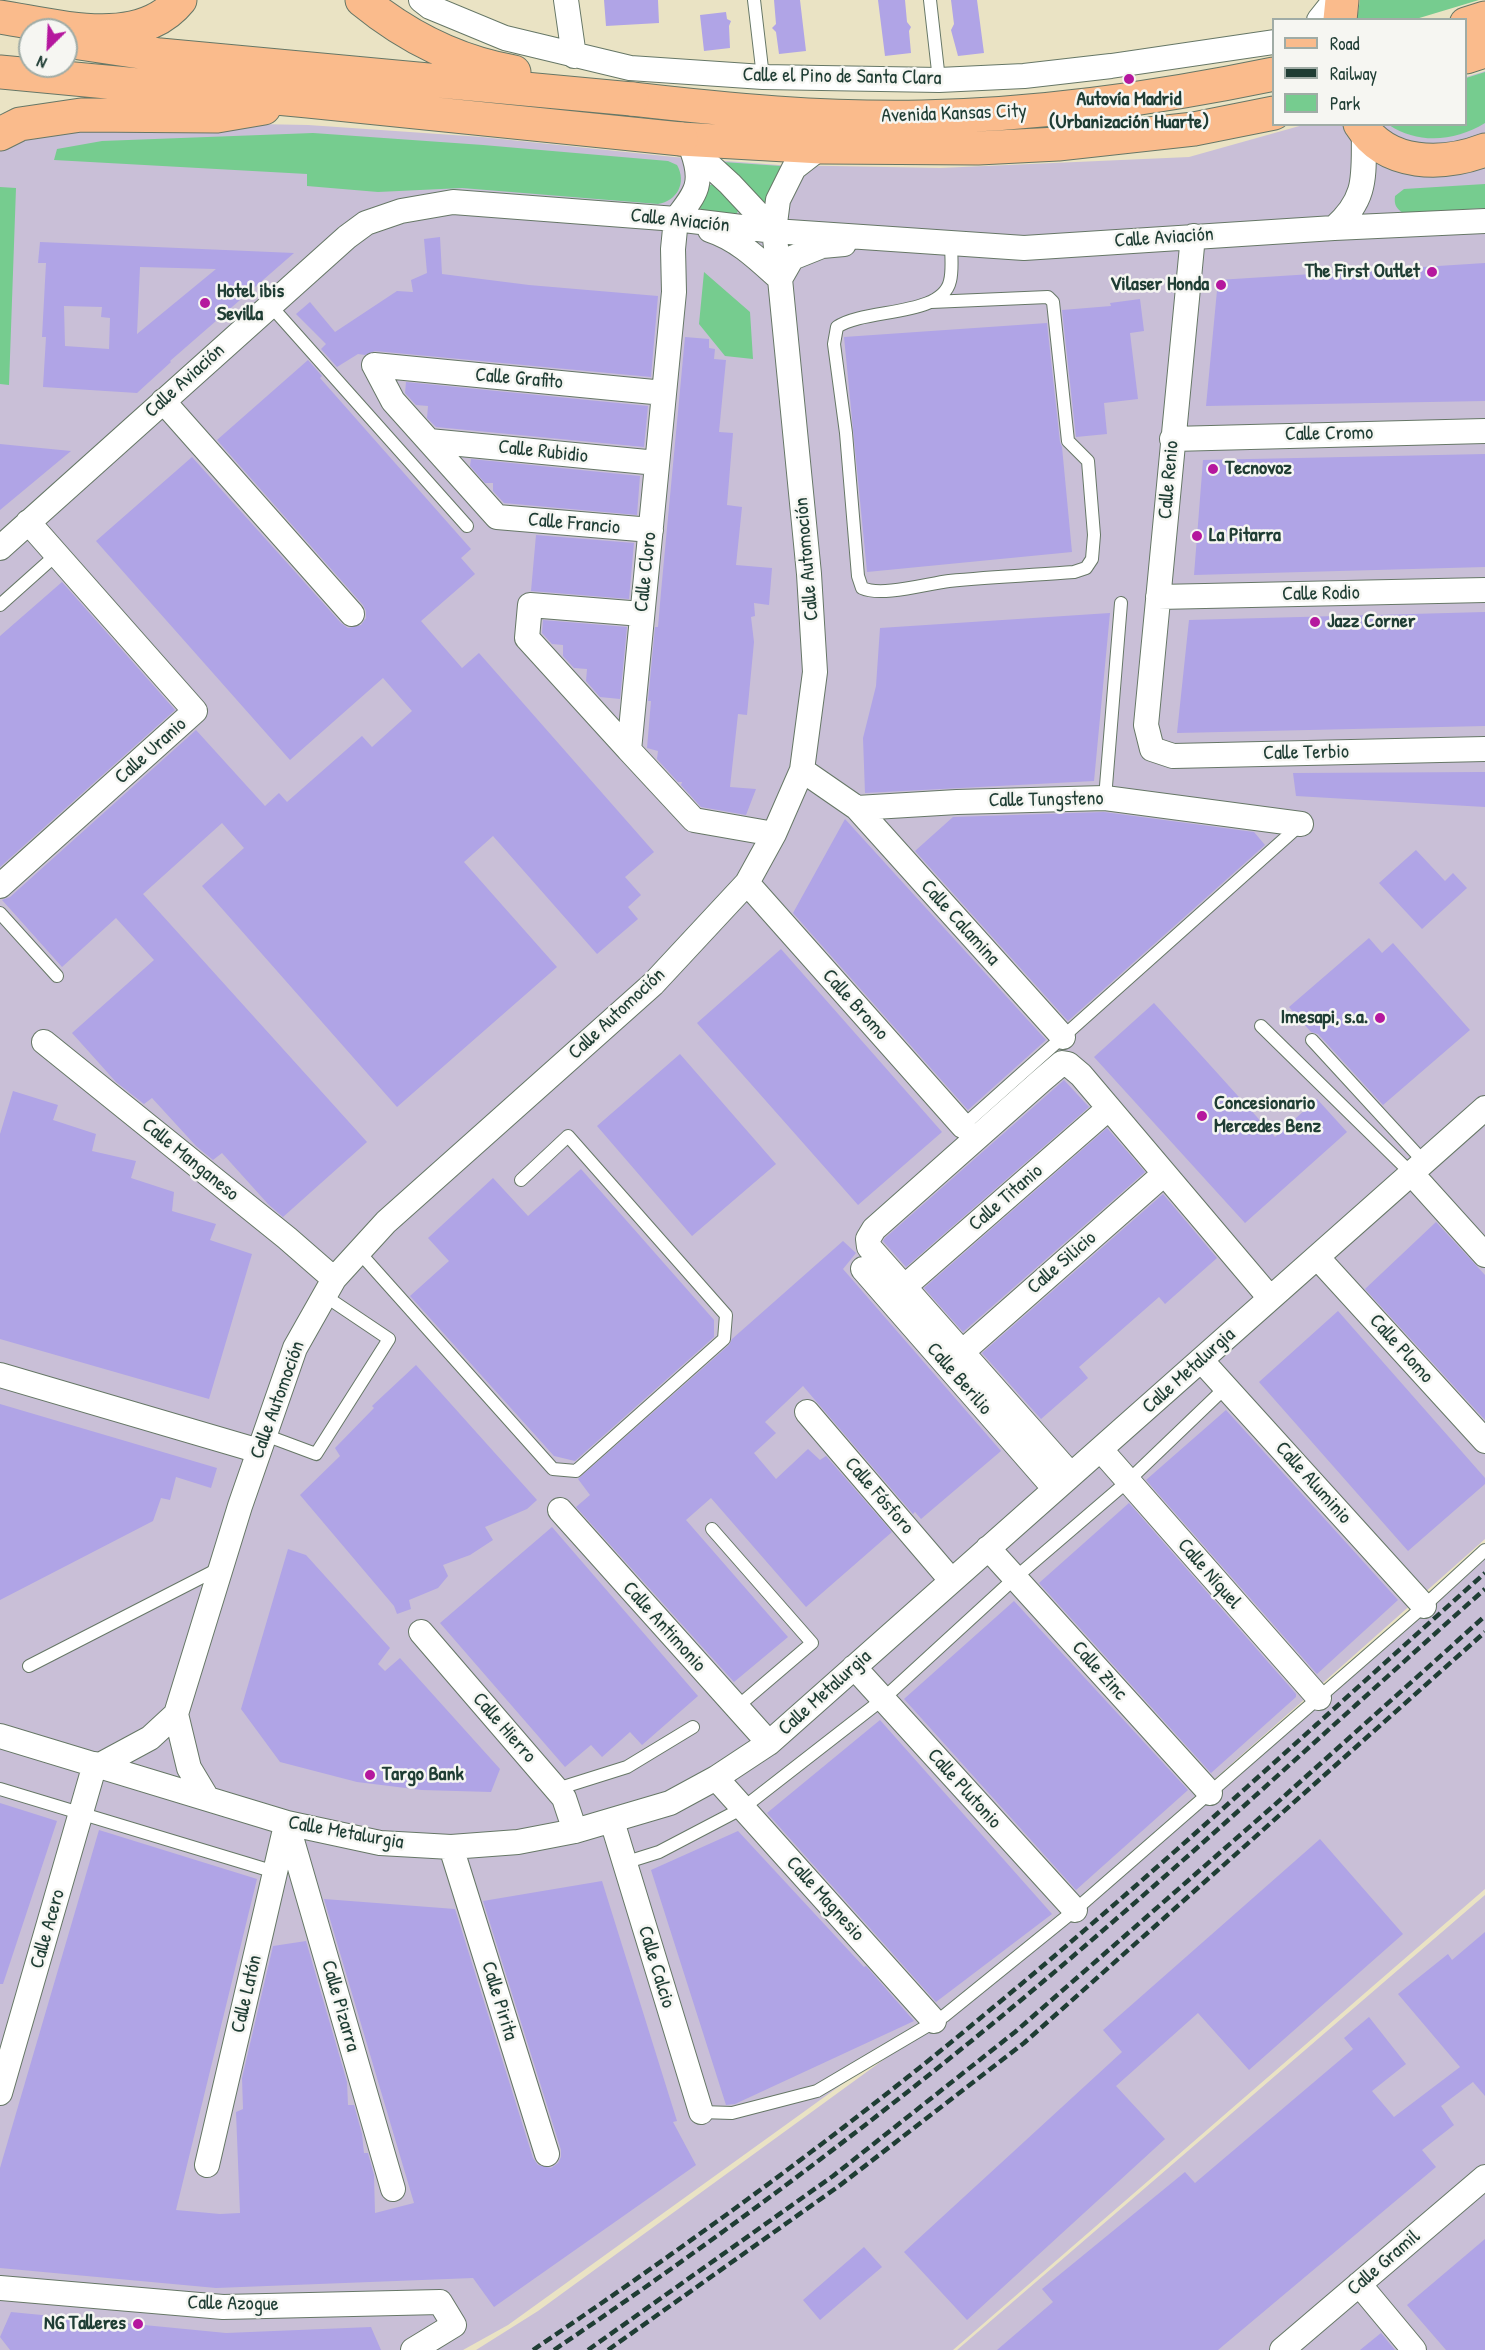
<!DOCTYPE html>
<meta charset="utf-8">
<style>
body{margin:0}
#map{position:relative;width:1485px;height:2350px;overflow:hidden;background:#eae3c4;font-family:"Patrick Hand",sans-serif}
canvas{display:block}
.legend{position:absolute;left:1272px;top:18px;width:195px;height:108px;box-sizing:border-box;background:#f6f6f2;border:2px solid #a0aca6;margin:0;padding:8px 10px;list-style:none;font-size:18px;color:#1f3d34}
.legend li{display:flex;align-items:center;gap:12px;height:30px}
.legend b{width:30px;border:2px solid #a0aca6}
.north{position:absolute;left:18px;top:18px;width:60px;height:60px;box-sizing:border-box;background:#f6f6f2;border:2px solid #a0aca6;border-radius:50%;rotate:204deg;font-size:16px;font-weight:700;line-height:24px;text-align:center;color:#1f3d34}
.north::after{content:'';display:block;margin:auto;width:21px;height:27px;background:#b5179e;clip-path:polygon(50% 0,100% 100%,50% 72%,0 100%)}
</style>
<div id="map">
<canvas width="1485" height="2350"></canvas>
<ul class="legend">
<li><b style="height:8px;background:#fabb8c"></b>Road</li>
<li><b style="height:8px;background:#1f3d34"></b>Railway</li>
<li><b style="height:16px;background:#76cc8f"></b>Park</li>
</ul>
<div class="north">N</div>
</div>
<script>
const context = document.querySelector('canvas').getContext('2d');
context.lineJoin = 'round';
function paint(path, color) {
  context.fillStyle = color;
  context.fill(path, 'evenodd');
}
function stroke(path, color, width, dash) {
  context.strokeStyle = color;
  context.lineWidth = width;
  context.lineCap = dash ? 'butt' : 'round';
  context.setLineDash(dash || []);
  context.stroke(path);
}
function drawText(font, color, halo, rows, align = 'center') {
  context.font = font + ' "Patrick Hand",sans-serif';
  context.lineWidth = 5;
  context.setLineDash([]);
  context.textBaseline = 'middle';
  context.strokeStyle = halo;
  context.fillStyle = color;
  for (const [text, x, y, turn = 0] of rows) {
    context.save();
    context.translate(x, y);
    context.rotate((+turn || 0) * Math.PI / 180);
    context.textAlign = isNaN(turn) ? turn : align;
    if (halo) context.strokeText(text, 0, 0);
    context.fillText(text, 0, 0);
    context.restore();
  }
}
paint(new Path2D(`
 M1485,71V1539L995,1974L508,2325L463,2350H0V144L33,131L154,122L308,125L482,137L674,157L779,165L940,168L1189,157L1303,125L1466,124V77Z
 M1485,1543V1889L953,2350H476L538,2311L989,1983Z
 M1485,1895V2350H957Z`), '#c9bfd7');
paint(new Path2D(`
 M1360,0H1479L1416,19H1357Z
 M1485,72V123C1456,141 1419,145 1389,125L1466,124V78Z
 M313,133L483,145L668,161L677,165C687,183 677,201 658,204L462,188L378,192L307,186V174L54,160L57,149L102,141Z
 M723,162L781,166L769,192L765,204L762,203Z
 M713,184L739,209L735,217L701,211L700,207L708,186Z
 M1485,184V208L1403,213C1396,208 1394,205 1395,196L1404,189Z
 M0,187L16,188L9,385L0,384Z
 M704,272L750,312L753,359L725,356L699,324Z`), '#76cc8f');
paint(new Path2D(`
 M604,0H658L659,23L606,26Z
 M774,0H800L806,51L779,54L776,32L772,28L776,24Z
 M878,0H905L907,22L911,27L909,31L911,53L885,56Z
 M951,0H977L984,53L958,56L951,30L954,24Z
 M726,12L727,19L731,21L729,26L730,48L704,51L700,15Z
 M440,237L442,274L529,285L658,296L651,377L375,351L365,355L358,354L337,367L321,349L326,344L296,314L310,302L335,332L397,291L413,292L411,280L427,273L424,239Z
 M40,242L294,253L170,361L171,362L137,393L43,387L46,337H42L46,263H38ZM140,267L216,269L137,334ZM64,306L102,307L101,317L110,318L109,349L65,346Z
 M1485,263V401L1206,406L1218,280Z
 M1140,299L1144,331L1130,333L1138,399L1104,403L1107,434L1076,437L1062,310L1111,306L1110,303Z
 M1047,323L1060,442L1062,447L1072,552L867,572L844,337Z
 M685,337L709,339V348L715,349L714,359L726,360L719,432L733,433L727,505L742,507L736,565L772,568L769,605L754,603L755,616L751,617L754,642L747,715L738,714L730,787L756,789L746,815L701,807L681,785L682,782H678L657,759L658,751L647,748L651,701H648L655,627H658L661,592Z
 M308,360L322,376L320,378L471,549L461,558L475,574L421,621L462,668L479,653L654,852L625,877L641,895L628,907L638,919L597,954L493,836L464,862L557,967L397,1107L202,886L244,848L222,823L143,894L367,1142L283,1217L268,1204L222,1153L213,1160L196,1146L152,1098L144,1104L116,1082L72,1033L154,960L116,918L62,967L2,900L10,897L196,730L265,806L279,793L287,802L362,736L372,747L412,711L383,678L290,760L96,541L192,457L341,623L348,628L361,625L366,618V611L363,605L217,440Z
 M406,382L648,406L644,447L436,427L427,418L428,406L416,405L405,393Z
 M0,444L71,451L0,510Z
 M1485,454V567L1194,575L1203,460Z
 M471,459L640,476L637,515L504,503L493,491V483H485L470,466Z
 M536,535L634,543L629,599L531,591Z
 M62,582L175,710L0,867V636Z
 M1485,612V726L1177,733L1189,620Z
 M1110,613L1094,781L865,793L863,738L876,686L880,628Z
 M543,620L627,627L620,699L600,697L586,681L587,669L574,668L563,656V645L552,644L542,633Z
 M1485,772V807L1296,796L1293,773Z
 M1104,812L1254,832L1265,845L1068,1021L915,851L953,817Z
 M845,819L1046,1040L968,1110L793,913Z
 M1416,850L1445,881L1453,873L1467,888L1422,929L1379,883Z
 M1369,938L1382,953L1393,943L1470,1030L1383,1105L1318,1034L1311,1032L1289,1007Z
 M781,949L942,1132L858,1205L697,1023Z
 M1154,1003L1275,1137L1317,1099L1347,1132L1245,1223L1094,1057Z
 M680,1054L776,1164L692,1236L597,1126Z
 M1064,1080L1089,1107L906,1267L883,1241L885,1238Z
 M13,1091L58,1105L53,1120L96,1134L92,1151L136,1161L131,1178L174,1192L172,1211L216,1224L210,1240L252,1254L209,1399L0,1339V1134Z
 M1107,1128L1145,1172L963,1332L924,1288Z
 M581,1169L714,1320V1337L575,1461L554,1456L410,1296L449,1261L428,1238L493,1178L528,1216Z
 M1163,1194L1217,1258L1165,1304L1159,1297L1079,1367L1088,1378L1041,1419L982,1353Z
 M1436,1222L1485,1275V1420L1365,1289Z
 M843,1241L856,1253L843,1269L1001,1451L921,1519L915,1512L913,1514L803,1386L765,1422L776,1433L754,1453L776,1479L808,1449L820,1460L826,1456L892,1532L806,1607L711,1498L686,1520L788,1637L734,1682L576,1507L590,1495L578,1479L729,1345L732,1339Z
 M1338,1311L1485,1478V1484L1408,1551L1259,1382Z
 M416,1365L537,1500L527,1509L485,1527L493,1540L470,1555L443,1565L448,1576L438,1588L409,1600L411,1609L397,1614L394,1606L300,1495L340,1456L335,1448L374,1408L372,1406Z
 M0,1404L217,1468L211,1488L176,1477L170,1500L161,1498L153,1521L0,1600Z
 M1226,1410L1398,1600L1317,1674L1146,1480Z
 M1129,1503L1296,1694V1697L1211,1773L1039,1583Z
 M552,1527L698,1696L642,1745L630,1732L602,1757L591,1745L565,1767L440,1623Z
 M288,1549L306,1555L390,1648L378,1664L385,1671L400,1658L500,1769L491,1792L422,1790L357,1782L280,1762L241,1709Z
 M1014,1601L1188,1790L1076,1890L904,1699Z
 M880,1720L1052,1914L936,2002L767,1813Z
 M0,1803L57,1821L3,1984H0Z
 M99,1830L257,1879L176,2210L220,2214L240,2213L236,2112L243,2109L242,2078L273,1946L306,1941L347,2082L348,2105H354L362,2134L364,2153H368L374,2175L375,2213L414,2203L324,1899L455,1909L533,2158L538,2165L551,2168L558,2163L561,2157V2150L483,1901L602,1881L677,2121L673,2122L696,2165L494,2307L473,2278L216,2288L0,2268V2168Z
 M738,1831L864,1967L866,1966L914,2021L735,2104L726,2105L651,1870Z
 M1320,1839L1403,1934L1249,2070L1198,2013L1116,2086L1165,2139L967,2320L904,2252L1122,2052L1103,2030Z
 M1485,1932V2096L1473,2082L1441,2106L1454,2125L1422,2150L1436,2167L1218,2350H997L1053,2302L1042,2289L1185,2172L1195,2183L1353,2049L1344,2038L1369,2017L1406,2064L1372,2091L1394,2117L1460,2067L1398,1994L1448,1954L1452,1960Z
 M1485,2239V2350H1446L1407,2305Z
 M864,2247L882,2267L820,2320L803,2300Z
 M11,2312L226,2333L371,2327L381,2350H10L0,2337Z
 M1381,2333L1395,2350H1360Z`), '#b0a4e6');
const lane = new Path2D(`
 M754,0L763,77
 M930,0L939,80
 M931,302L1048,297L1053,302L1068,441L1088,461L1094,535L1092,559L1086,568L1074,572C1032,575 990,577 949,581C926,584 881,597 862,588L858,576L846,433L834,344L837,327C865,308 942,317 950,281C953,269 951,255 951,243
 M270,305L467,526
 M0,605L56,555
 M1105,798L1121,603
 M0,913L57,976
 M1261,1026L1411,1173
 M1312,1040L1425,1163
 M963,1126L1300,825
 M359,1252L553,1469L576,1471L724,1339L726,1315L568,1136L521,1180
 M265,1435L316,1454L389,1339L325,1296
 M712,1529L812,1643L737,1707
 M29,1666L220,1568
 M0,1789L275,1872
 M557,1789L627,1767L693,1727
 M624,1863L659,1852L743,1808L883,1699L1015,1578L1128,1481L1226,1387
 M701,2112L732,2113L817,2091L944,2016L1075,1910L1424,1606L1485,1550`);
const street = new Path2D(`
 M421,0L430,7L505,38L630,68L763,77L939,80L1024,76L1111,66L1274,42
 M566,0L574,56
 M1319,20L1335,0
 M681,139L730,184L774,231
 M676,219L673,249L674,292L629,750L694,820L774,834
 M676,219C697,192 704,183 692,150
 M1334,228C1369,197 1363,174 1364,131
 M710,230C738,239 759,260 780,279L792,258L822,246L844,244
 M1193,236L1146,725L1152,749L1173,756L1485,749
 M374,365L393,401L497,517L651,530
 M374,365L664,393
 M163,401L352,614
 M1172,439L1485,431
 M429,441L657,463
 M0,548L347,237L366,223L401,211L453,202L676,219L774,231L1024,248L1334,228L1485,221
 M1158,597L1485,590
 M629,750L527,638L530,605L642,614
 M802,770L857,808L957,802L1105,798L1301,824
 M857,808L1063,1037
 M747,883L963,1126
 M0,886L195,711L28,522
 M44,1042L287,1238L334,1279
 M1411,1173L1485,1255
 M1317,1257L1485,1441
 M863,1269L1055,1489
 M903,1288L1109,1108
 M961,1353L1164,1174
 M1201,1360L1424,1606
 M0,1375L259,1451
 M807,1412L951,1580
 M1101,1450L1319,1698
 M1071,1475L869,1247L868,1239L874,1229L1042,1080L1062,1063L1068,1064L1081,1075L1270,1298
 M560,1510L769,1743
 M988,1548L1210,1793
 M421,1632L564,1798L575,1831
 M854,1667L1075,1910
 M176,1714L189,1768L207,1798
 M0,1736L287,1823L380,1843L451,1847L518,1842L575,1831L670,1803L716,1778L769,1743L1485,1108
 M100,1765L150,1738L176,1714L240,1506L295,1348L334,1279L386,1222L653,984L747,883L774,834L802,770L815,672L809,574L780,279L774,231L778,200L794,168L821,147
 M716,1778L934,2021
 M612,1821L701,2112
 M287,1823L393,2189
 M451,1847L547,2154
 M0,2093L95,1764
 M207,2165L286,1825
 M1359,2284L1414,2350
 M0,2288L223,2307L440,2302L454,2325L413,2350
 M1282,2350L1485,2177`);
const primary = new Path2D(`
 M1340,20L1342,0
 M1466,24L1485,18
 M1466,57L1485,51
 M632,99C728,110 825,119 922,117C1040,115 1158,98 1274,74
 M1360,124C1387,167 1443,166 1485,150
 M681,139L821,147L978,148L1058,144L1194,129L1274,113`);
const highway = new Path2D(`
 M362,0C407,37 457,62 514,72
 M0,17C54,25 139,51 180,0
 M66,41L160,55L632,99
 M0,72L308,101L681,139
 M0,134L20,124L81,115L217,116L264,108`);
stroke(lane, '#676', 14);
stroke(street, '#676', 26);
stroke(primary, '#676', 35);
stroke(highway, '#676', 35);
stroke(lane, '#fff', 12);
stroke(street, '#fff', 24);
stroke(primary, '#fabb8c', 33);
stroke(highway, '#fabb8c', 33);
stroke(new Path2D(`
 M533,2350C688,2245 840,2135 984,2015C1156,1873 1319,1721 1485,1573
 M554,2350C705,2248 850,2140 991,2025C1160,1886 1321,1735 1485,1589
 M588,2350L833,2176L1015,2032L1271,1808L1485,1616
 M608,2350L839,2186L1024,2043L1485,1632`), '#1f3d34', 4.5, [9, 4.5]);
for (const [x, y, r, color] of [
 [1129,79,6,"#b5179e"],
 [1432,272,6,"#b5179e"],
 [1221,285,6,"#b5179e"],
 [205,303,6,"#b5179e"],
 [1213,469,6,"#b5179e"],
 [1197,536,6,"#b5179e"],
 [1315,622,6,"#b5179e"],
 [1380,1018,6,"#b5179e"],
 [1202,1116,6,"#b5179e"],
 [370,1775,6,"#b5179e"],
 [138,2324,6,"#b5179e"]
]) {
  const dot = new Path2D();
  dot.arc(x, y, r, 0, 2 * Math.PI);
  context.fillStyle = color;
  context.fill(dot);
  stroke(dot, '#f6f6f2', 2);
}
drawText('20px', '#1f3d34', '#f6f6f2', [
 ["Calle el Pino de Santa Clara",842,77,1],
 ["Avenida Kansas City",954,114,-2],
 ["Calle Aviación",680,221,6],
 ["Calle Aviación",1164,238,-4],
 ["Calle Grafito",519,379,5],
 ["Calle Aviación",185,381,-42],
 ["Calle Cromo",1329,434,-1],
 ["Calle Rubidio",543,452,6],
 ["Calle Renio",1169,480,-85],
 ["Calle Francio",574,524,5],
 ["Calle Automoción",807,559,-95],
 ["Calle Cloro",646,572,-84],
 ["Calle Rodio",1321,594,-1],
 ["Calle Uranio",151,751,-42],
 ["Calle Terbio",1306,753,-1],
 ["Calle Tungsteno",1046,800,-1],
 ["Calle Calamina",960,923,48],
 ["Calle Bromo",855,1005,48],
 ["Calle Automoción",617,1014,-43],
 ["Calle Manganeso",190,1160,39],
 ["Calle Titanio",1006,1198,-41],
 ["Calle Silicio",1062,1263,-41],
 ["Calle Plomo",1401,1349,48],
 ["Calle Metalurgia",1189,1371,-42],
 ["Calle Berilio",959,1379,49],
 ["Calle Automoción",278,1400,-70],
 ["Calle Aluminio",1313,1483,48],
 ["Calle Fósforo",879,1496,49],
 ["Calle Níquel",1209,1574,49],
 ["Calle Antimonio",664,1627,48],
 ["Calle Zinc",1099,1671,48],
 ["Calle Metalurgia",825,1693,-42],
 ["Calle Hierro",504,1728,49],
 ["Calle Plutonio",964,1789,48],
 ["Calle Metalurgia",346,1833,10],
 ["Calle Magnesio",825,1899,48],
 ["Calle Acero",48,1929,-74],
 ["Calle Calcio",656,1967,73],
 ["Calle Latón",247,1994,-77],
 ["Calle Pirita",499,2001,73],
 ["Calle Pizarra",340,2006,74],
 ["Calle Gramil",1384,2263,-41],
 ["Calle Azogue",233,2304,1]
]);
drawText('bold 20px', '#1f3d34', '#f6f6f2', [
 ["Autovía Madrid",1129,100,"center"],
 ["(Urbanización Huarte)",1129,123,"center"],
 ["The First Outlet",1420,272,"right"],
 ["Vilaser Honda",1209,285,"right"],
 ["Hotel ibis",217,292],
 ["Sevilla",217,315],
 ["Tecnovoz",1225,469],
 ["La Pitarra",1209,536],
 ["Jazz Corner",1327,622],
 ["Imesapi, s.a.",1368,1018,"right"],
 ["Concesionario",1214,1104],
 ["Mercedes Benz",1214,1127],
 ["Targo Bank",382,1775],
 ["NG Talleres",126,2324,"right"]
], 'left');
</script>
